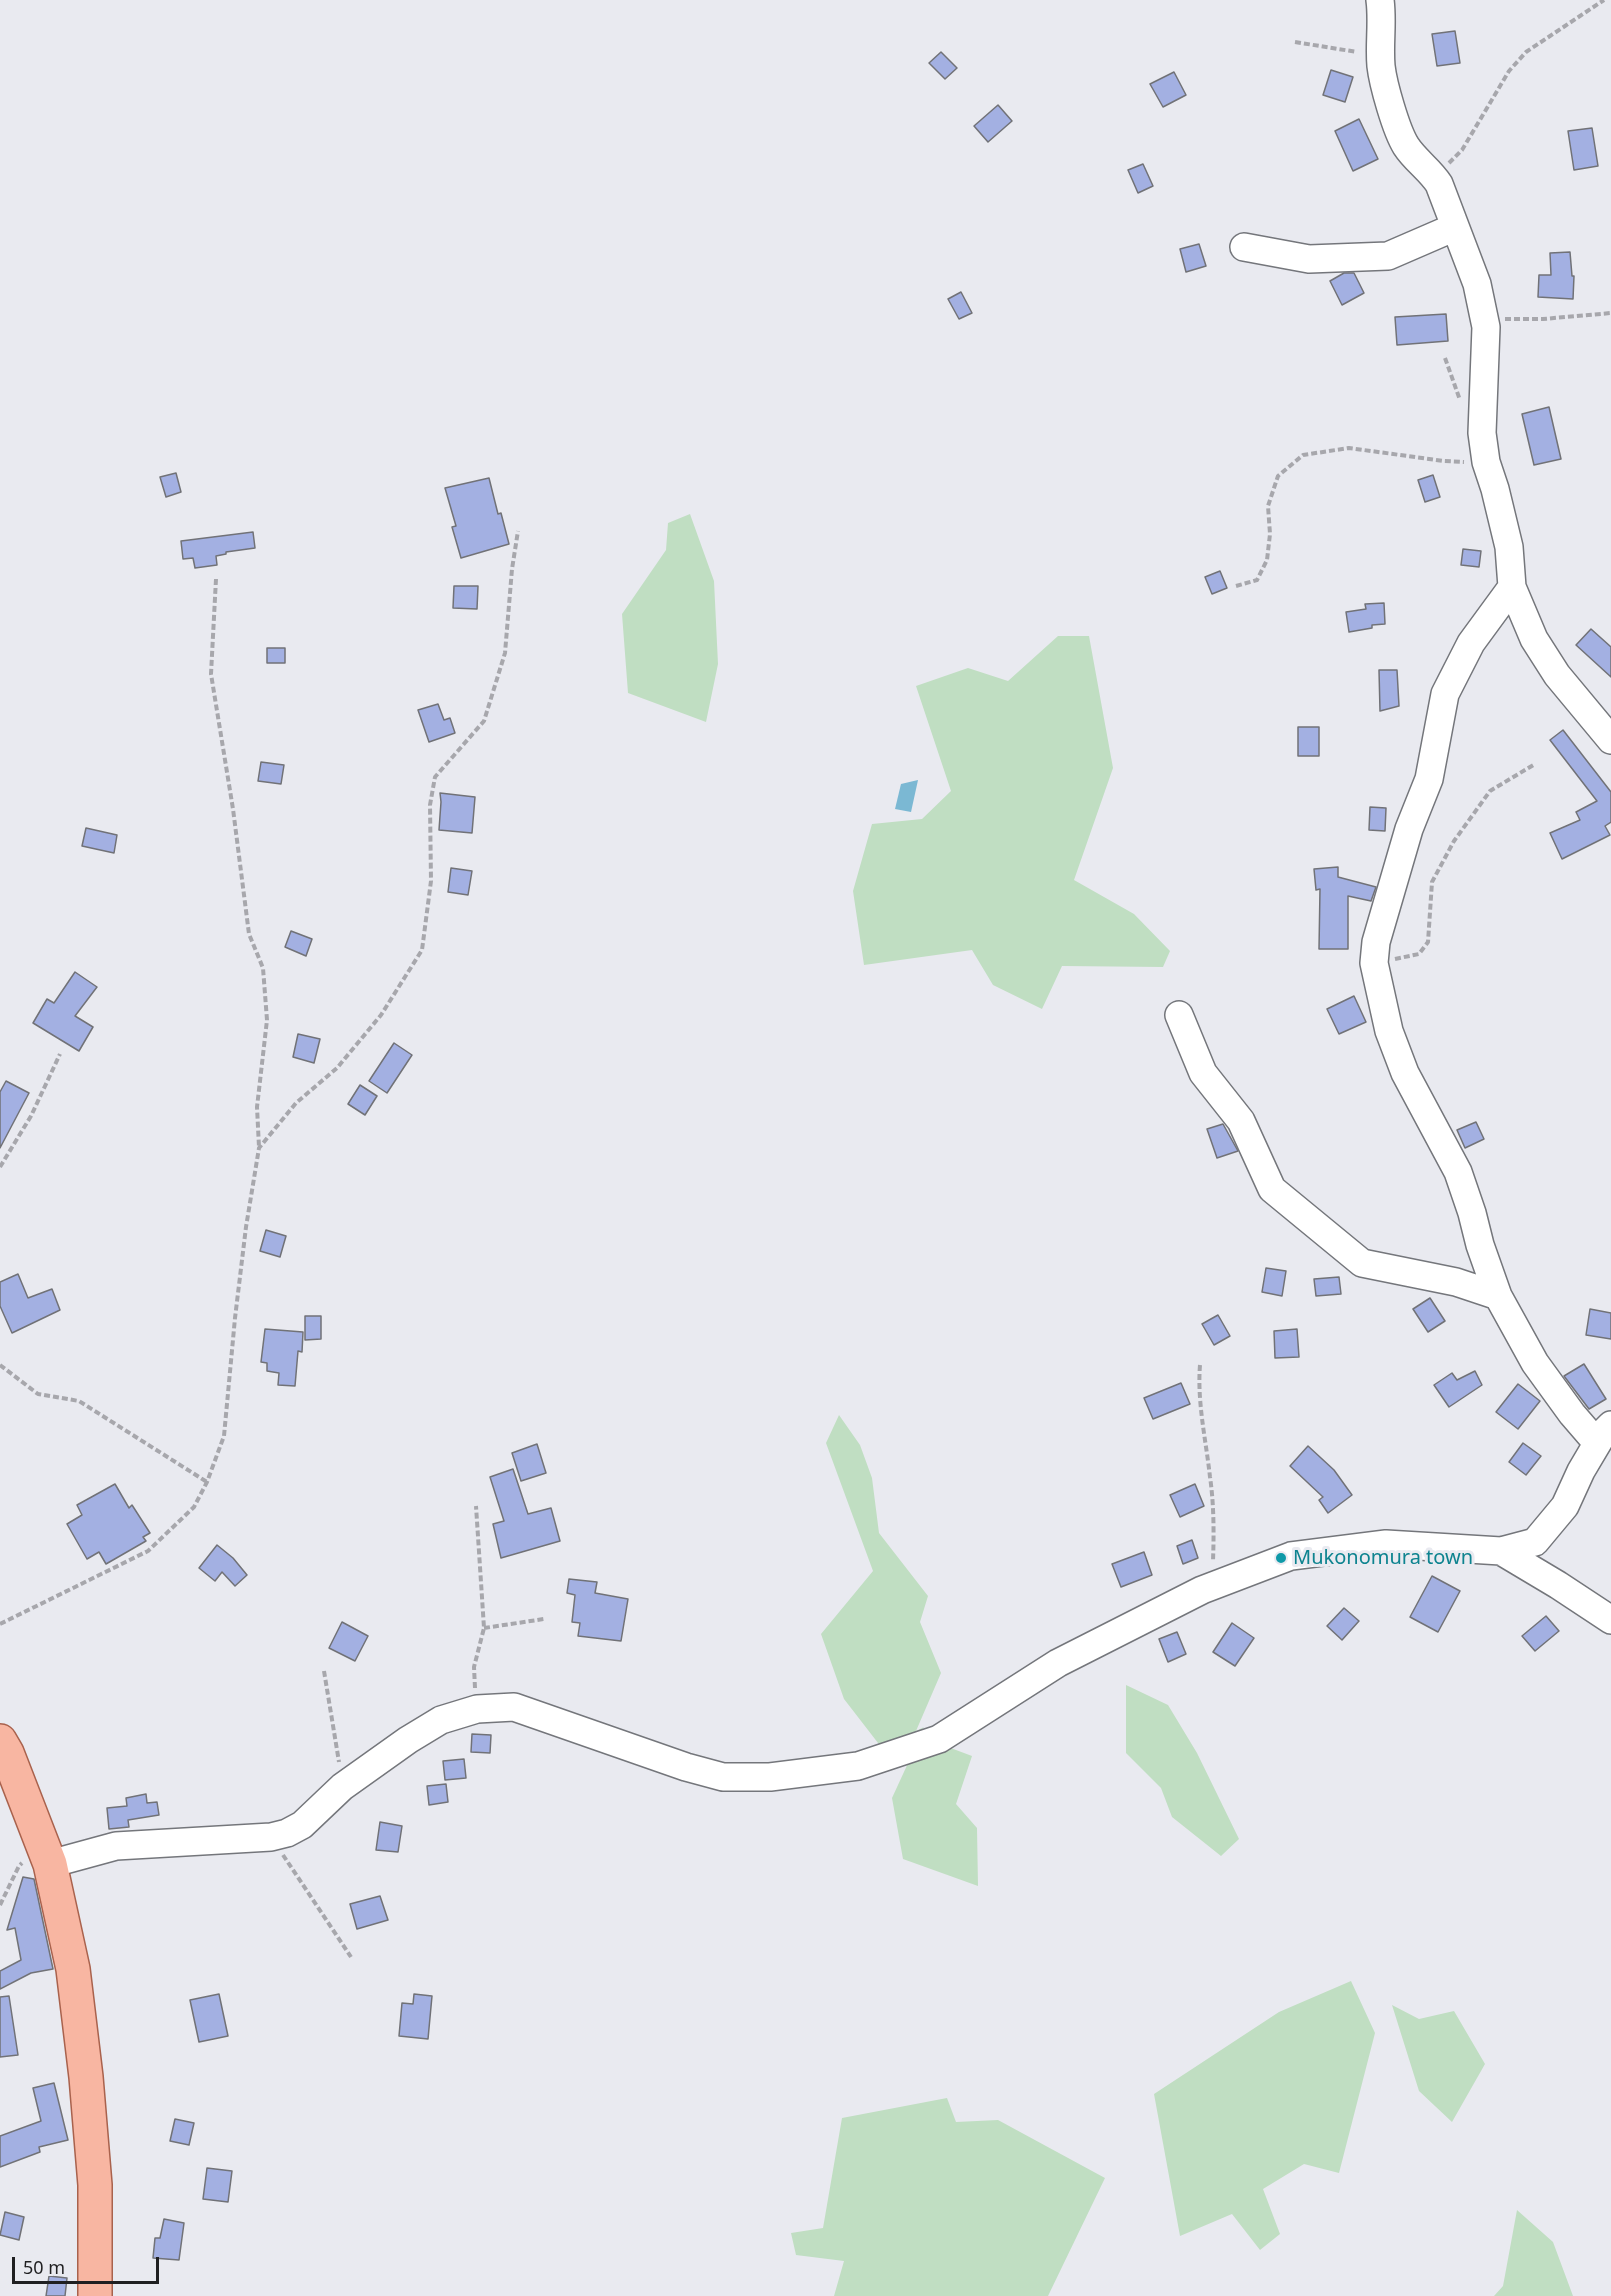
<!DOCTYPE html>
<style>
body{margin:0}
#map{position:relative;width:1611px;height:2296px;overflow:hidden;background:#e9eaf0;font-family:"Noto Sans",sans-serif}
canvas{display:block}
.scale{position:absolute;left:12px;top:2257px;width:147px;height:27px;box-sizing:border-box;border:3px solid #1f1f21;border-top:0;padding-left:8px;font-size:18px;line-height:21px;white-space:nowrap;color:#1f1f21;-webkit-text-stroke:4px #e9eaf0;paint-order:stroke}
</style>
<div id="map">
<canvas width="1611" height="2296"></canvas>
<div class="scale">50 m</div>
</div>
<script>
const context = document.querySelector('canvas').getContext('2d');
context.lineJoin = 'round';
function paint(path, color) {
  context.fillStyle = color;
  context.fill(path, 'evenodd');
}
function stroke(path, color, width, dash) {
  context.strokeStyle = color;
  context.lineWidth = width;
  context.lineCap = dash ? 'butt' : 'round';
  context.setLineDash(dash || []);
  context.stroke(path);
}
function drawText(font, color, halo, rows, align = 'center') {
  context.font = font + ' "Noto Sans",sans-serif';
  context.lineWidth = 6;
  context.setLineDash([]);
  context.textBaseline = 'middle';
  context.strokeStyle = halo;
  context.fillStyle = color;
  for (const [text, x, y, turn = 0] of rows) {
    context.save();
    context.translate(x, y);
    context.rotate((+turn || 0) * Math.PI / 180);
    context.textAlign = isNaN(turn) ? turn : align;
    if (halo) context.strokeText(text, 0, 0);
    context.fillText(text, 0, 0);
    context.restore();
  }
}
paint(new Path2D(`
 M690,514L714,581L718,664L706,722L628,693L622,614L666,550L668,523Z
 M1058,636H1089L1113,768L1074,880L1134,914L1170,951L1163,967L1062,966L1042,1009L993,985L972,950L864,965L853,891L872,824L922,819L951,791L916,686L968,668L1008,681Z
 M839,1415L860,1445L872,1478L879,1533L928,1596L920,1622L941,1673L916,1731L924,1727L910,1743L885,1752L844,1699L821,1634L873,1571L826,1443Z
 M1126,1685L1168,1705L1197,1753L1239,1839L1221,1856L1172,1817L1161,1788L1126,1753Z
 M948,1747L972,1756L956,1804L977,1828L978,1886L903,1859L892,1798L909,1761Z
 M1351,1981L1375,2033L1339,2173L1304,2164L1263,2189L1280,2234L1260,2250L1232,2214L1180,2236L1154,2094L1279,2012Z
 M1392,2005L1419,2019L1454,2011L1485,2064L1452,2122L1419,2091Z
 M947,2098L956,2122L998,2120L1105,2178L1048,2296H834L844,2261L796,2255L791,2233L823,2228L842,2118Z
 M1517,2210L1553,2242L1573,2296H1494L1503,2286Z`), '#c0dec2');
paint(new Path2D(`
 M918,780L911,812L895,809L901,784Z`), '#7bb8d3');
const building = new Path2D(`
 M1455,31L1460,63L1437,66L1432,34Z
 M941,52L957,68L945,79L929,63Z
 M1331,70L1353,77L1345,102L1323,95Z
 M1174,72L1186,95L1163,107L1150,84Z
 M998,105L1012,121L988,142L974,126Z
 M1359,119L1378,159L1353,171L1335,131Z
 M1592,128L1598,166L1574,170L1568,131Z
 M1143,164L1153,186L1138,193L1128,170Z
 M1199,244L1206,266L1186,272L1180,249Z
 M1570,252L1572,276H1574L1573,299L1538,297L1539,275H1551L1550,253Z
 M1344,273H1354L1364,293L1342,305L1330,281Z
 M961,292L972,313L959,319L948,299Z
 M1446,314L1448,341L1397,345L1395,317Z
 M1549,407L1561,459L1534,465L1522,414Z
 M176,473L181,492L166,497L160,477Z
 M1433,475L1440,497L1425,502L1418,480Z
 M489,478L498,514L501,513L509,544L461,558L452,527L456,526L445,488Z
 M253,532L255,548L226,552V554L216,556L217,565L195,568L193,558L183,559L181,541Z
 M1463,549L1481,551L1479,567L1461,565Z
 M1220,571L1227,588L1212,594L1205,577Z
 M454,586H478L477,609L453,608Z
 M1384,603L1385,624L1372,625V628L1349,632L1346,612L1366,609L1365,604Z
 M1591,629L1611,647V677L1576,645Z
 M267,648H285V663H267Z
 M1379,670H1397L1399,706L1380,711Z
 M438,704L444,720L450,718L455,733L429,742L418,710Z
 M1298,727H1319V756H1298Z
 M1563,730L1611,792V822L1605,826L1610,835L1562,859L1550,833L1580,820L1576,812L1597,801L1550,740Z
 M261,762L284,765L281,784L258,781Z
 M440,793L475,797L472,833L439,830L441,802Z
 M1370,807L1386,808L1385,831L1369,830Z
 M86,828L117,835L114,853L82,846Z
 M1338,867V877L1376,887L1371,901L1348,896V949H1319L1320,889L1316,890L1314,869Z
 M451,868L472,871L468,895L448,892Z
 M291,931L312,939L306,956L285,947Z
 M75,972L97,987L75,1016L93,1027L79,1051L33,1023L47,999L54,1003Z
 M1354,996L1366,1022L1339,1034L1327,1009Z
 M298,1034L320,1039L314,1063L293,1057Z
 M394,1043L412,1055L387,1093L369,1081Z
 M6,1081L29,1093L0,1148V1092Z
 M360,1085L377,1096L365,1115L348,1104Z
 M1476,1122L1484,1139L1465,1148L1457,1130Z
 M1223,1124L1238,1151L1217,1158L1207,1129Z
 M266,1230L286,1236L280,1257L260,1251Z
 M1266,1268L1286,1271L1282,1296L1262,1292Z
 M18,1274L28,1298L52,1289L60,1310L12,1333L0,1306V1282Z
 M1339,1277L1341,1294L1316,1296L1314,1279Z
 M1430,1298L1445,1321L1428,1332L1413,1309Z
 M1590,1309L1611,1313V1339L1586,1335Z
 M1218,1315L1230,1336L1214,1345L1202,1324Z
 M305,1316H321V1339L305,1340Z
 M265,1329L303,1332L302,1352L298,1351L295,1386L278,1385L279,1373L267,1371V1363L261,1362Z
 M1297,1329L1299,1357L1275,1358L1274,1331Z
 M1584,1364L1606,1399L1589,1409L1564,1376Z
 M1475,1371L1482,1385L1449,1407L1434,1385L1452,1373L1457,1380Z
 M1181,1383L1190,1404L1153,1419L1144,1398Z
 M1518,1384L1540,1401L1518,1429L1496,1412Z
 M1523,1443L1541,1456L1526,1475L1509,1462Z
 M537,1444L546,1473L521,1481L512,1453Z
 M1308,1446L1334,1470L1352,1495L1328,1513L1319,1500L1323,1497L1290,1466Z
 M513,1469L528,1514L551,1508L560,1541L501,1558L493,1524L504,1521L490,1477Z
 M115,1484L129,1508L132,1505L150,1533L143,1537L146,1541L106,1564L99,1552L87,1559L67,1524L82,1515L77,1505Z
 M1195,1484L1204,1506L1180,1517L1170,1495Z
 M1192,1540L1198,1558L1183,1564L1177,1546Z
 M217,1545L233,1558L247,1575L235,1586L222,1572L215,1581L199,1568Z
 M1144,1552L1152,1575L1121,1587L1112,1564Z
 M1432,1576L1460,1591L1438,1632L1410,1617Z
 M569,1579L597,1582L595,1593L628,1599L621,1641L578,1636L580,1623L572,1622L575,1595L567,1593Z
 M1344,1608L1359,1621L1342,1640L1327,1626Z
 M1546,1616L1559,1631L1535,1651L1522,1636Z
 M342,1622L368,1636L355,1661L329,1648Z
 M1232,1623L1254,1638L1235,1666L1213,1652Z
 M1177,1632L1186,1654L1168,1662L1159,1639Z
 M472,1734L491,1735L490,1753L471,1752Z
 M464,1759L466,1778L445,1780L443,1761Z
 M446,1784L448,1802L429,1805L427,1786Z
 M146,1794L147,1803L157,1802L159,1815L128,1820L129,1827L109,1829L107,1808L127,1806L126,1798Z
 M380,1822L402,1826L398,1852L376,1850Z
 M23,1877L34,1879L53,1969L31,1973L0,1989V1971L21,1960L15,1928L7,1930Z
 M380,1896L388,1920L357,1929L350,1904Z
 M219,1994L228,2036L199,2042L190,2000Z
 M414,1994L432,1996L428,2039L399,2036L402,2003L413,2004Z
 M9,1996L18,2055L0,2057V1997Z
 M54,2083L68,2140L39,2147L40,2152L0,2167V2136L41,2121L33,2088Z
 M175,2119L194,2123L189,2145L170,2141Z
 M207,2168L232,2171L228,2202L203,2199Z
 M5,2212L24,2217L19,2240L0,2235Z
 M164,2219L184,2223L179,2260L153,2258L155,2238H160Z
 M49,2276L67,2278L65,2296H46Z`);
paint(building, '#a3b0e2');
stroke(building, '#717277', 1.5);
const minor = new Path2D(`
 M1380,0C1383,22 1379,44 1381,66C1383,84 1396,130 1406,146C1415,160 1430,170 1439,184L1477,284L1486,327L1482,433L1486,462L1495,489L1509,547L1512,587L1534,639L1557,675L1611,740
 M1244,247L1309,259L1388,256L1455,227
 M1512,587L1471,643L1445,694L1429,779L1409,829L1376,942L1374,963L1389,1031L1405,1073L1458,1172L1472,1213L1480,1245L1498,1296L1535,1363L1572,1414L1597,1443
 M1179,1015L1203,1073L1241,1121L1272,1189L1362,1263L1456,1282L1498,1296
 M1501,1551L1558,1585L1611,1620
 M50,1864L116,1846L271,1837L287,1833L302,1825L342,1787L408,1740L441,1720L477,1709L514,1707L686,1767L723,1777H770L858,1766L939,1739L1058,1663L1202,1590L1291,1556L1386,1544L1501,1551L1535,1542L1565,1506L1581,1471L1604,1432L1611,1425`);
const major = new Path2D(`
 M0,1741L7,1753L50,1864L73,1969L86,2077L95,2185V2296`);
stroke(minor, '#74767b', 30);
stroke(major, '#a9624d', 36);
stroke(new Path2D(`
 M1295,42L1357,52
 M1449,163L1462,150L1509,71L1526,52L1604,0
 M1505,319H1543L1611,313
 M1445,358L1460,400
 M216,579L211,674L233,809L249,934L263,968L267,1020L257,1107L259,1147
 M1236,586L1257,580L1267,560L1270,534L1268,506L1278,476L1303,455L1349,448L1444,461L1464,462
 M1395,959L1419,954L1428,942L1432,882L1454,841L1490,791L1535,764
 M0,1167L31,1116L60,1054
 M0,1365L38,1394L79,1401L207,1482
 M1200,1365C1197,1403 1206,1440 1210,1477C1214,1504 1214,1534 1213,1561
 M0,1624L148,1551L194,1507L207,1482L224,1436L235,1318L246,1227L259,1148L296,1103L337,1068L381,1015L422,950L431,881L430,805L435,777L484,721L505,653L512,569L518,531
 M484,1628L544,1619
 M324,1671L339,1762
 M475,1688L474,1667L484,1628L476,1506
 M283,1855L351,1957
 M0,1905L19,1866L22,1863`), '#a7a7ac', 4, [6, 3]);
stroke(minor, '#fff', 27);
stroke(major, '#f8b6a2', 33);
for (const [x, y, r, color] of [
 [1281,1558,6,"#0f9aa8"]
]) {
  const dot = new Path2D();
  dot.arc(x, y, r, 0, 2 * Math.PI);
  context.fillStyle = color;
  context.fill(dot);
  stroke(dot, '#e9eaf0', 2);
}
drawText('20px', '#0d838f', '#e9eaf0', [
 ["Mukonomura town",1293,1558]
], 'left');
</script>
